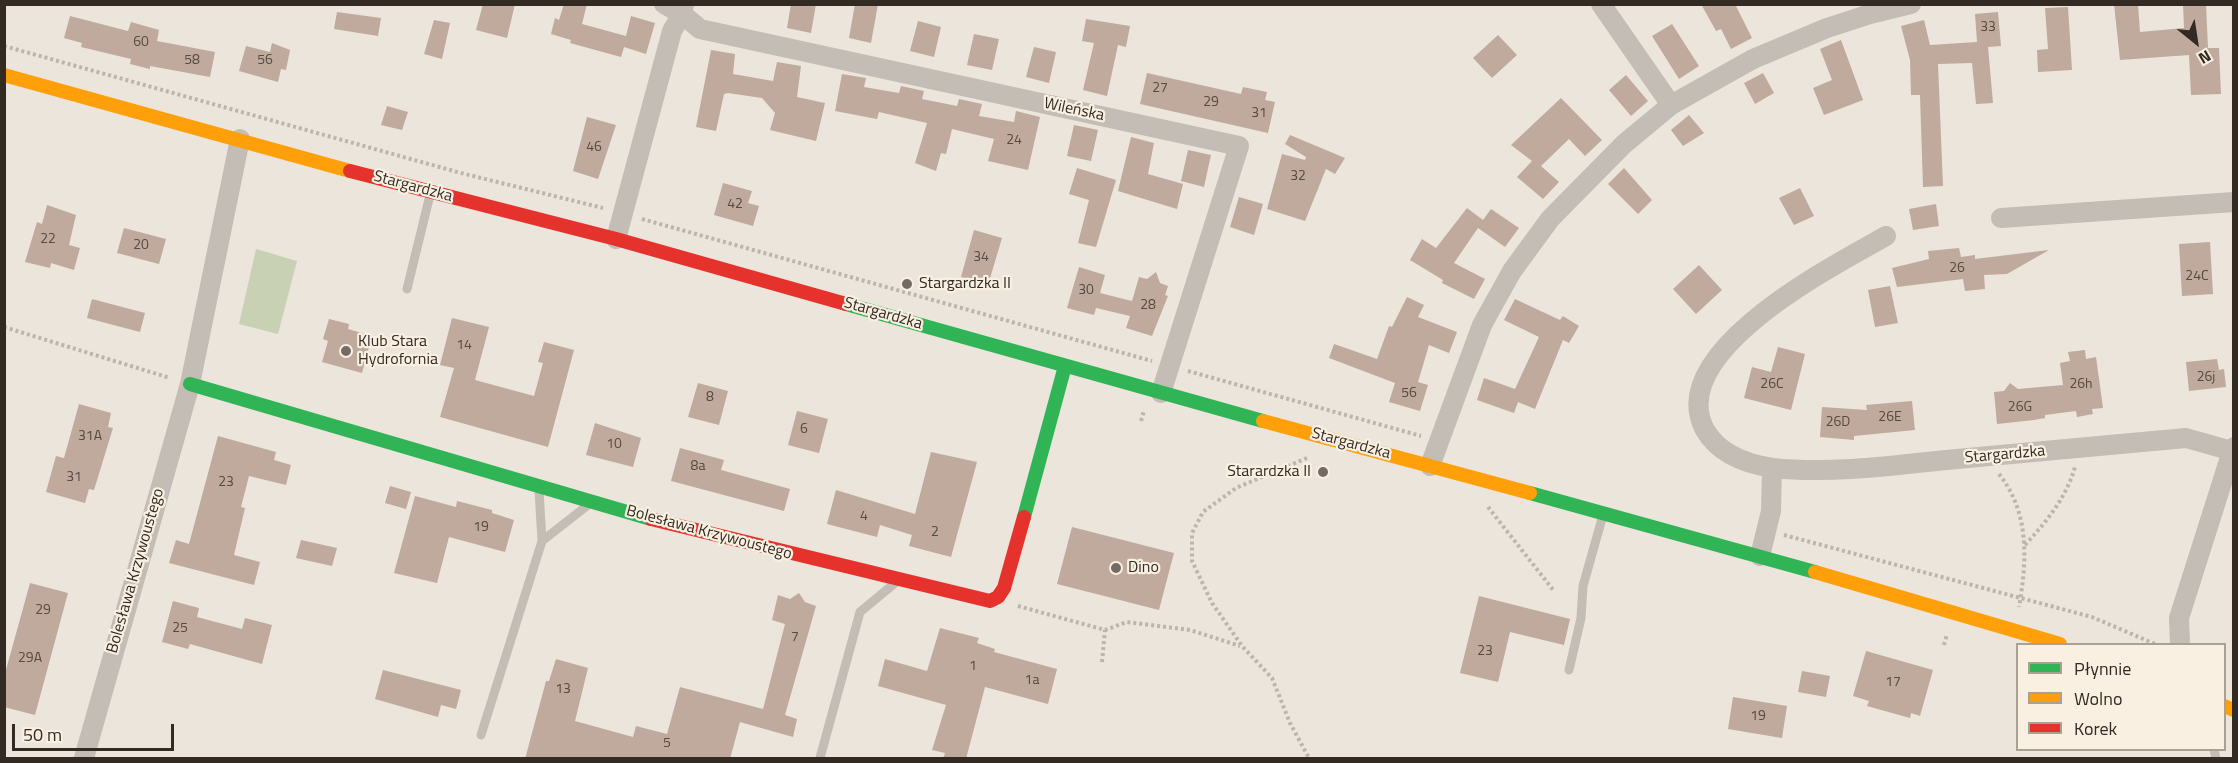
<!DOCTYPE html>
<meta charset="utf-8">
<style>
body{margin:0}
#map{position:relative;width:2238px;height:763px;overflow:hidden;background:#ebe5db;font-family:"Titillium Web",sans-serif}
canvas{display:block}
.frame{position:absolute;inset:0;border:6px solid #332a24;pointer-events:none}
.legend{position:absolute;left:2016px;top:643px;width:210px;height:108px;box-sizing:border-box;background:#f9f0e1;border:2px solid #aaa195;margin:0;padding:8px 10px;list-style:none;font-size:18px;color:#332a24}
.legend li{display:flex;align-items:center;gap:12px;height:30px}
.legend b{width:30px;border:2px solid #aaa195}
.north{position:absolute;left:2166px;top:12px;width:60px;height:60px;-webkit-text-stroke:4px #f9f0e1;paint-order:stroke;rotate:150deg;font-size:16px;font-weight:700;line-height:24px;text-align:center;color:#332a24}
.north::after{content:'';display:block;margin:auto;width:21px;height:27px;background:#332a24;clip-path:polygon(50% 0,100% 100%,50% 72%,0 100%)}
.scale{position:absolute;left:12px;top:724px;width:162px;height:27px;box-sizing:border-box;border:3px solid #332a24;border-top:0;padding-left:8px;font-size:18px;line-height:21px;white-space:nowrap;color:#332a24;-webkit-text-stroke:4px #f9f0e1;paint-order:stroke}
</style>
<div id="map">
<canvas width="2238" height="763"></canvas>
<div class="frame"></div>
<ul class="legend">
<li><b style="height:8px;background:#30b455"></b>Płynnie</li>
<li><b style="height:8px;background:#ff9f0a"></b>Wolno</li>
<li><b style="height:8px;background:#e5322d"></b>Korek</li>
</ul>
<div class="north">N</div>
<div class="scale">50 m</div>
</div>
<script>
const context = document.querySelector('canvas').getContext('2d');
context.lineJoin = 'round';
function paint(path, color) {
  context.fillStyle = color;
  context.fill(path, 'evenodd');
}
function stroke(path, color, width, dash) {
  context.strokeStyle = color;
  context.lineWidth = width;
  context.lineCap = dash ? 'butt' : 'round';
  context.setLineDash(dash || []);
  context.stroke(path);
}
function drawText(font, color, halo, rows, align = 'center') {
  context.font = font + ' "Titillium Web",sans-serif';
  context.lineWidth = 4.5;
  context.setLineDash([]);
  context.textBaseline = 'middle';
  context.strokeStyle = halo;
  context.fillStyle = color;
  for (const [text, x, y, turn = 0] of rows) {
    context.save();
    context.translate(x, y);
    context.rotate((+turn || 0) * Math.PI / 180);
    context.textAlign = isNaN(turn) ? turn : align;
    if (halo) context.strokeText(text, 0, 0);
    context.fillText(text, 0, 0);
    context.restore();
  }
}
paint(new Path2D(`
 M256,249L297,261L278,334L239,324Z`), '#c9d1b5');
paint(new Path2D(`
 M483,4H515L507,38L476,30Z
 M564,4H587L582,24L626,36L631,16L655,23L646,54L624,47L621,57L570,43L571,40L551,34L555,18L559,20Z
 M791,4H816L811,33L787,28Z
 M855,4H878L871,43L849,38Z
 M1701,4H1735L1752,38L1731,49L1721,29L1716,31Z
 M2114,4H2138L2140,32L2184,28L2183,4H2206L2208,48H2219L2221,94L2191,95L2189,55L2120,60Z
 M2068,7L2072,70L2038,72L2037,50L2048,49L2045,8Z
 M337,12L381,18L378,36L334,29Z
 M1998,12L2001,46L1988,47L1993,103L1976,104L1972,63L1938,64L1943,186L1923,187L1920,95H1911L1910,60L1901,26L1924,20L1930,45L1977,42L1975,14Z
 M70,16L128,31L131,22L159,30L157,41L215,52L210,77L150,66V69L130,64L131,59L81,47L82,43L64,38Z
 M1086,19L1130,26L1126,47L1118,45L1107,96L1083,90L1094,43L1082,41Z
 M434,20L450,23L442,59L424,54Z
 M918,21L941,27L934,57L910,51Z
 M1672,24L1699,66L1679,79L1652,36Z
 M974,34L999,39L992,70L967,65Z
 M1498,35L1517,55L1492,78L1473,58Z
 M1841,40L1863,100L1824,115L1813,88L1832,80L1820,49Z
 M272,43L290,50L286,70L281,69L278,82L239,71L246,46L270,52Z
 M1034,47L1056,52L1049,83L1026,77Z
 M711,50L735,54L733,74L773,81L777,62L801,66L797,97L825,103L816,141L770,130L775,113L762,98L728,93L724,94L716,131L696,127Z
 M1147,73L1241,94L1243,87L1267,92L1265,100L1275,102L1268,133L1140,104Z
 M1763,73L1774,93L1755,104L1744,83Z
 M842,74L866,78L864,87L899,93L901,86L924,91L922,99L957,106L959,99L982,104L979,116L1014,122L1016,111L1040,117L1028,170L988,161L994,139L952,129L946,154L941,153L936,171L915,163L927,123L879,112L877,119L835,111Z
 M1626,75L1648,101L1631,116L1609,90Z
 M1561,98L1602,140L1585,156L1569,139L1541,166L1559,182L1543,199L1517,177L1532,161L1511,145Z
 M387,106L408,112L402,130L381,125Z
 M1689,115L1704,133L1683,146L1671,130Z
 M587,117L616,125L598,179L573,171Z
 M1074,125L1098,130L1091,161L1067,156Z
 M1290,135L1345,158L1335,174L1326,169L1305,221L1267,209L1282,154L1305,160L1306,157L1285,144Z
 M1131,137L1154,143L1148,174L1183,184L1177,209L1118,191Z
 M1188,150L1211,155L1204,187L1181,181Z
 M1077,168L1116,180L1096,247L1078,243L1089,200L1069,194Z
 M1624,168L1652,200L1638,214L1608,184Z
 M723,183L752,191L748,203L759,206L753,226L714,215Z
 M1800,188L1814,216L1794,225L1779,198Z
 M1239,197L1263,204L1254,235L1230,227Z
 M1936,204L1939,226L1913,230L1909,209Z
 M47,205L76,215L69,245L80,248L74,270L51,263L50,268L25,262L37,222L42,224Z
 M1467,208L1483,220L1491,209L1519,228L1505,247L1478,228L1454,263L1485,279L1474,299L1442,283L1443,280L1410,260L1422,239L1436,248Z
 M124,228L166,239L159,264L117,253Z
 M974,230L1002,238L988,285L961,277Z
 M2210,242L2213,294L2182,296L2179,244Z
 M1959,248L1961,257L1975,255V259L2049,250L2007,274L1984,275L1985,289L1965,291L1963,279L1897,287L1892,268L1929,259L1928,251Z
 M1699,265L1722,290L1696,314L1673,289Z
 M1079,267L1105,275L1100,293L1132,301L1128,315L1139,277L1147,279L1156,272L1160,283L1168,286L1165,295L1168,296L1152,336L1126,328L1130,316L1096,308L1094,315L1067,308Z
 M1890,286L1898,323L1875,327L1868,290Z
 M1407,297L1424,305L1418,317L1457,332L1449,353L1429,345L1418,382L1428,385L1420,411L1389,402L1395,383L1329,358L1334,344L1377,359L1389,326L1392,327Z
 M92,299L145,313L140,332L87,318Z
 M1515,299L1560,320L1563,316L1579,326L1569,343L1563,340L1535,409L1518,402L1514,413L1477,400L1484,378L1515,389L1539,337L1504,320Z
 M452,318L489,327L475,380L534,396L543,363L538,362L544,342L574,350L548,447L440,417L454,368L440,365Z
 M329,319L349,324L348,329L372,336L362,373L322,362L328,341L323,339Z
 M1778,347L1805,354L1791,410L1744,398L1752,367L1771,372Z
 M2085,350L2086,359L2096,357L2103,408L2092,409L2093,414L2077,417L2076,411L2045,415V418L2034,420L1997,424L1994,392L2004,391L2010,383L2018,389L2063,385L2060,363L2070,361L2068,352Z
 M2217,359L2219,370L2224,369L2226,387L2189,391L2186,362Z
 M698,383L728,391L719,425L688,417Z
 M1912,401L1915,430L1854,436V440L1820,437L1822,407L1867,410L1866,405Z
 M79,404L111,413L108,427L113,428L94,490L89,489L85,503L46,492L56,456L64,458Z
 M797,411L828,419L819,453L788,445Z
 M595,423L641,438L633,467L586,455Z
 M218,436L276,452L274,460L291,465L286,485L249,476L241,507L245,508L234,555L260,562L254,585L169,563L176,540L189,544Z
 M680,448L724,460L721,470L790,489L784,511L671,481Z
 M931,452L977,462L951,557L909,546L912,535L880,525L877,537L827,524L836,490L915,514Z
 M390,486L411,492L406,509L385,503Z
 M415,496L456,507L457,501L492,510V513L514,520L505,552L449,537L437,583L394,573Z
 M1072,527L1174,553L1159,610L1057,584Z
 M301,540L337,548L332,566L296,558Z
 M30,583L68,593L35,715L4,707V677Z
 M799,593L805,602L816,606L785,715L797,719L793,737L740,722L730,759H525L546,681H549L556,659L588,668L575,721L633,737L636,726L667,734L680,687L763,709L785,624L772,620L778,595L790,599Z
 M1479,596L1570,619L1564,645L1510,632L1498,682L1460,673Z
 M173,601L199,608L197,617L242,629L245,618L272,625L262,664L190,644L188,649L162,642Z
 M940,628L979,638L977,643L995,649L994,652L1057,669L1048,704L985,687L966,759H943L945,753L932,750L946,705L878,686L885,659L927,671Z
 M1866,651L1933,670L1920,716L1911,713L1910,718L1867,706L1869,701L1853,696Z
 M383,670L461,690L456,709L441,705L438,717L375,699Z
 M1802,671L1830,676L1826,697L1798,692Z
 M1733,697L1787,706L1782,738L1728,729Z`), '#bfaa9d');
stroke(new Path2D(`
 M4,46L461,173L603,208
 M642,219L1152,361
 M4,327L170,378
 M1188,371L1421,436
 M1141,421L1144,411
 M1307,458L1236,488L1203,512L1192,533V561L1212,603L1242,646L1272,678L1290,723L1309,758
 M1999,474C2030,513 2027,561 2019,607
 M1488,507L1554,591
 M1784,535L2092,617L2155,644
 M2025,545C2047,521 2066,498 2075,467
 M1018,606L1105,630L1127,622L1190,630L1240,646
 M1944,645L1947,634
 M1102,662L1105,630`), '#bcb5ae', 4, [3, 3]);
stroke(new Path2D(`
 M407,289L430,195
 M539,490L542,541
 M1569,670L1581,618L1583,586L1603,515
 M481,735L542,541L588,505
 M2214,750L2216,758
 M820,758L860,612L895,583`), '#c3bdb6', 9);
stroke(new Path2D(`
 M664,4L682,14L700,29L1239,146L1161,393
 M1601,4L1671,105
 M2001,218L2234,202
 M1886,236C1835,265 1663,352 1705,430C1719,454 1746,464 1773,468C1829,474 1890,466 1946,460C2026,453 2106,446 2186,438L2232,451L2234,447
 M616,239L672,31L682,14L684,4
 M1430,466L1482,325L1512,271L1550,219L1624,144L1671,105L1753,59L1827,28L1870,14L1911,4
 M1760,556L1771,511L1772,468
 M2180,644L2179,618L2232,451
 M84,758L190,384L240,139`), '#c3bdb6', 20);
stroke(new Path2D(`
 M846,304L1263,421
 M190,384L651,519
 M1530,493L1815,572
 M1024,517L1065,366`), '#30b455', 14);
stroke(new Path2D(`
 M4,75L350,171
 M1263,421L1530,493
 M1815,572L2060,644
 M2224,706L2234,710`), '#ff9f0a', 14);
stroke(new Path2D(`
 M350,171L616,239L846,304
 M651,519L990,601L998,597L1004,588L1024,517`), '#e5322d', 14);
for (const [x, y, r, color] of [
 [907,284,6,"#736b64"],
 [346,351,6,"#736b64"],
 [1323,472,6,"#736b64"],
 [1116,568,6,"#736b64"]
]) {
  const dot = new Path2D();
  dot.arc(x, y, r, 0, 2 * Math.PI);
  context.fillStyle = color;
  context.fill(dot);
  stroke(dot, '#f9f0e1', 2);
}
drawText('14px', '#564a42', null, [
 ["33",1988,28],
 ["60",141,43],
 ["58",192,61],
 ["56",265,61],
 ["27",1160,89],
 ["29",1211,103],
 ["31",1259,114],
 ["24",1014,141],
 ["46",594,148],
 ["32",1298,177],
 ["42",735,205],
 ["22",48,240],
 ["20",141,246],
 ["34",981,258],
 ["26",1957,269],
 ["24C",2197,277],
 ["30",1086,291],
 ["28",1148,306],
 ["14",464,346],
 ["26j",2206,378],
 ["26C",1772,385],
 ["26h",2081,385],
 ["56",1409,394],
 ["8",710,398],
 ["26G",2020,408],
 ["26E",1890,418],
 ["26D",1838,423],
 ["6",804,430],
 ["31A",90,437],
 ["10",614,445],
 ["8a",698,467],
 ["31",74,478],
 ["23",226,483],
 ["4",864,517],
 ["19",481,528],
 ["2",935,533],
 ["29",43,611],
 ["25",180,629],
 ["7",795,638],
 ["23",1485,652],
 ["29A",30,659],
 ["1",973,667],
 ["1a",1032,681],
 ["17",1893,683],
 ["13",563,690],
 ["19",1758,717],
 ["5",667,744]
]);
drawText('16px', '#332a24', '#f9f0e1', [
 ["Wileńska",1074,110,12],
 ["Stargardzka",413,187,15],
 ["Stargardzka",883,314,16],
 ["Stargardzka",1351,444,15],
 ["Stargardzka",2005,455,-5],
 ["Bolesława Krzywoustego",709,533,15],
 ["Bolesława Krzywoustego",136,571,-74]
]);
drawText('16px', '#332a24', '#f9f0e1', [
 ["Stargardzka II",919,284],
 ["Klub Stara",358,342],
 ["Hydrofornia",358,360],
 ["Starardzka II",1311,472,"right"],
 ["Dino",1128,568]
], 'left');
</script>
